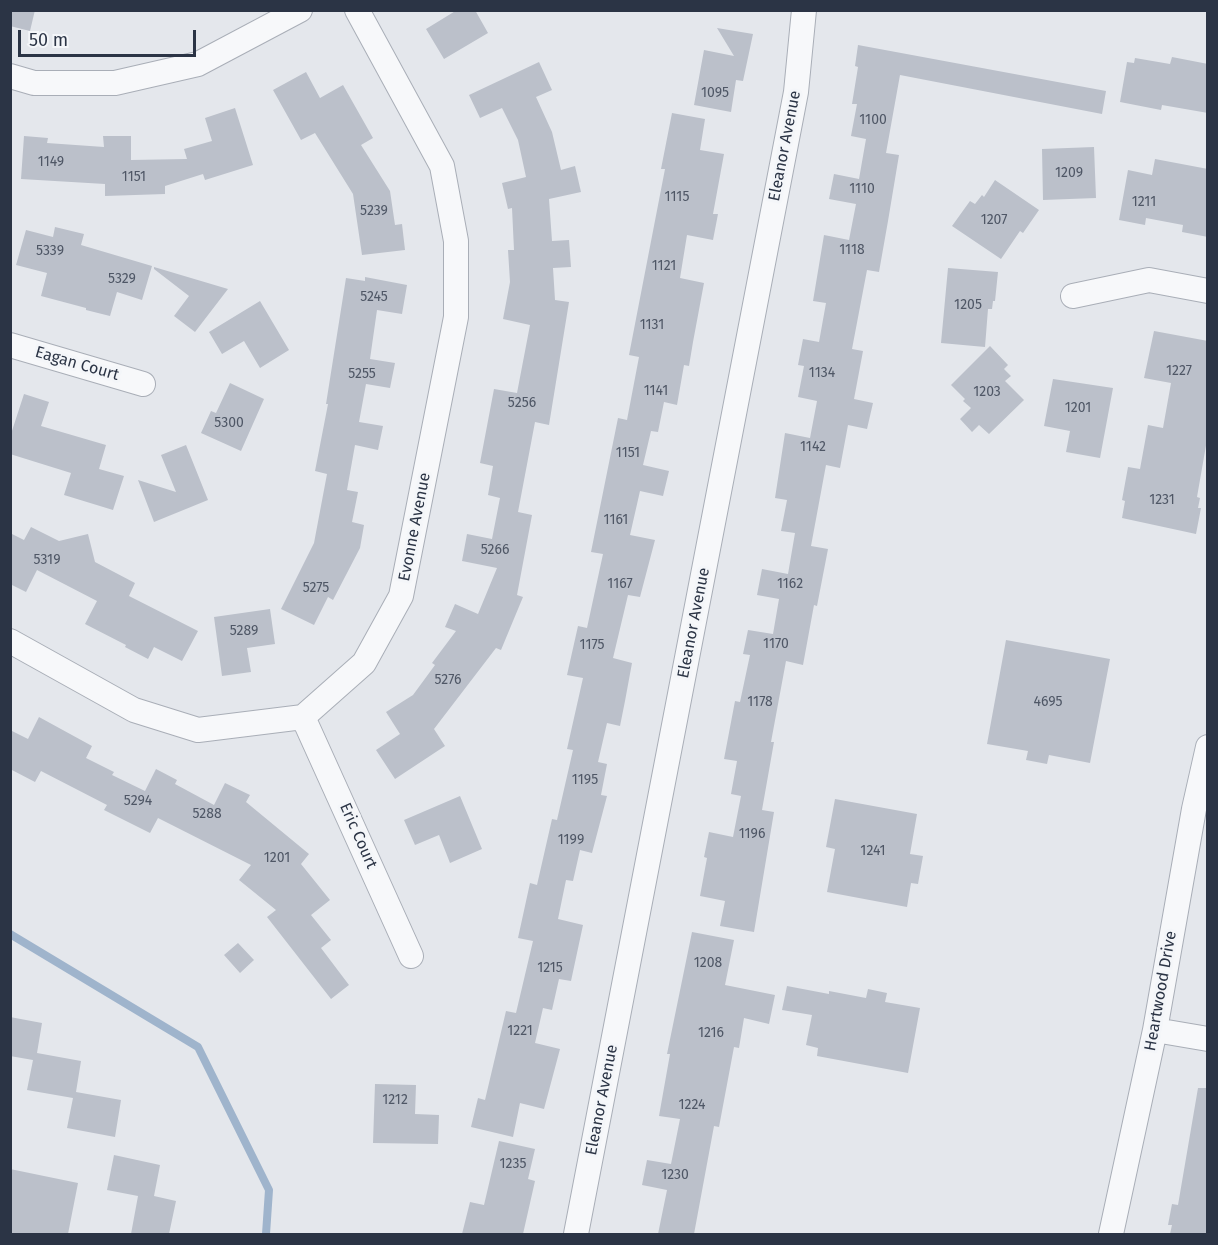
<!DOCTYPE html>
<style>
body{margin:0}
#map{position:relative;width:1218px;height:1245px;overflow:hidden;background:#e4e7ec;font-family:"Fira Sans",sans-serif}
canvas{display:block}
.frame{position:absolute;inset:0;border:12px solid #2b3445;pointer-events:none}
.scale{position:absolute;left:18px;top:30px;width:178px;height:27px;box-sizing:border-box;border:3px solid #2b3445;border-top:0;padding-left:8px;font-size:18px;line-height:21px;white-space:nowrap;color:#2b3445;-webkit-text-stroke:4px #f4f6f9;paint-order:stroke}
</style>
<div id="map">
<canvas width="1218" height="1245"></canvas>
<div class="frame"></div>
<div class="scale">50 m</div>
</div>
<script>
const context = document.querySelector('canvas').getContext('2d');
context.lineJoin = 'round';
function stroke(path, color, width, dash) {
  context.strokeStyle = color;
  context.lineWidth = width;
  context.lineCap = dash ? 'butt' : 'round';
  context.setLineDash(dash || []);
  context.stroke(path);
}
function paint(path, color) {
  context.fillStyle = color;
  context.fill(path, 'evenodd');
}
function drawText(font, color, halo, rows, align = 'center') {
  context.font = font + ' "Fira Sans",sans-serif';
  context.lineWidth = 6;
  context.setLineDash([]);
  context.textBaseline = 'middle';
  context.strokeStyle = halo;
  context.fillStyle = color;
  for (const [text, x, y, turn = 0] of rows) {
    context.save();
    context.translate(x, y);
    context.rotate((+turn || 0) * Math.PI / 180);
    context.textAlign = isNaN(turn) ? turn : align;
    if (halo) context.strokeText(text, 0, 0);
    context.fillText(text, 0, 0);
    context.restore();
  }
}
stroke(new Path2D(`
 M10,934L198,1047L269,1190L266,1234`), '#9fb4cc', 8);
paint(new Path2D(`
 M10,10H35L30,31L10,26Z
 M457,10H475L488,33L444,59L426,29Z
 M717,28L753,34L743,81L736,80L731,112L694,105L704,50L734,56Z
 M858,45L1106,91L1102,114L900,75L886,153L899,155L888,221L879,272L867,270L852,349L863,351L854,399L873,403L867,429L848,425L840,468L826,465L811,546L828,549L817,606L814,605L803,665L786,661L771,742H774L762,810L774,812L754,932L720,926L725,901L700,896L707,858L704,857L709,832L733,837L741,796L731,794L737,761L724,759L735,701L740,702L750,655L743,654L748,630L773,634L779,599L757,595L762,569L788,574L795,533L781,531L787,500L775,498L785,433L810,438L817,401L798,397L804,366L798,365L803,339L819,342L826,303L813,301L824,235L849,240L856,204L829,199L834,174L859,179L866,139L851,136L857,104H852L858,67L855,66Z
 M1172,57L1208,64V113L1162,105L1161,110L1120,102L1127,62L1134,63L1135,58L1170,64Z
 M539,62L552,90L536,97L552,132L561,170L575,166L581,192L549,199L552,241L569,240L571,267L553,268L555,300L569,302L549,425L535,422L518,512L532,515L517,595L523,597L501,650L496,648L434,729L445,746L395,779L376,750L400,734L386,712L413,695L435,665L432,663L456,631L445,627L455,604L478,614L497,568L462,561L467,534L492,539L500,498L488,495L493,466L480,463L494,389L517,393L530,325L503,319L510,282L508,250H514L512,208L508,209L502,183L526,177L518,140L502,108L480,118L469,95Z
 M306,72L320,98L343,85L373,138L361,145L390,191L395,225L402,224L405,250L362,255L353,194L315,133L301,140L273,90Z
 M235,108L253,165L205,180L203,174L165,186V194L105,196V184L21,179L24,136L48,138L47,143L104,147L103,136H131V160L187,159L184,149L212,141L205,118Z
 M672,113L705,119L700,150L724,154L713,214H718L713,240L687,235L680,278L704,283L693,342L689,366L684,365L677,405L664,402L658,432L651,431L643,465L669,471L663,496L640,491L630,535L655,540L640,597L628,595L613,658L632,663L625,701L620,726L607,723L598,762L607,764L601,795L607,796L592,853L580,850L573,881L566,880L558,919L583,925L571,981L559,979L552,1010L543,1008L535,1043L560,1049L544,1109L520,1103L513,1137L471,1127L478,1098L485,1100L506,1011L516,1013L533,941L518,938L530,883L537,885L552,819L557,820L573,750L567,749L583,678L567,675L578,626L587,628L603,554L591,552L618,418L627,420L639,357L629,355L665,169H661Z
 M1094,147L1096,198L1043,200L1042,149Z
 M1155,159L1208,169V237L1182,232L1183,225L1146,218L1145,225L1119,220L1128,170L1152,175Z
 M995,180L1039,210L1023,233L1020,231L1001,259L952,226L970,201L975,204L982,195L984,197Z
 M55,227L84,234L81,245L152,266L142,300L117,292L110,316L86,310V308L41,296L47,273L16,265L26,230L53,237Z
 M154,267L228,289L195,332L174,316L189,296L154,269Z
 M948,268L998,272L995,301H993L992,309H988L985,347L941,343Z
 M365,277L407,285L402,314L377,310L370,359L395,363L390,388L366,384L359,422L383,426L378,450L355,445L347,490L358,492L352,522L364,525L360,548L333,600L328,597L314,625L281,609L314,543L327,474L315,471L328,404H326L346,278L365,281Z
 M260,301L289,350L260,368L244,341L222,354L209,332Z
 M1154,331L1208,341V434L1197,497L1200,498L1198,508H1201L1196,534L1122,518L1125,501L1122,500L1128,467L1140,469L1148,425L1163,428L1171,383L1144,378Z
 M990,346L1008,365L1004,369L1011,376L1005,381L1024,400L989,434L979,425L972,432L960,419L971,408L963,401L965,399L951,385Z
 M1053,379L1113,388L1100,458L1066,452L1070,431L1044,426Z
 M230,383L264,399L241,451L201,433L211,411L216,413Z
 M24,394L49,402L41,426L106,445L99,469L124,476L113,510L64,495L71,473L10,454V437Z
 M186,445L208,500L154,522L138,480L176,492L161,455Z
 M31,527L59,541L88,534L95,562L135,583L129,596L198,631L182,661L154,647L148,659L125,647L126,645L85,624L97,601L37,570L26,592L10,584V533L24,540Z
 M270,609L275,644L247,648L251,672L222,676L214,617Z
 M1006,640L1110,659L1090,763L1049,755L1047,764L1026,760L1028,751L987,744Z
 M39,717L92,746L86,758L114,772L112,775L145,791L156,769L177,780L175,784L214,805L225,783L250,795L246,802L309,854L301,864L330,900L311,915L331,940L321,948L349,985L331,999L267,917L276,910L239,880L251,865L158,818L150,833L104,810L107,805L41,771L35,782L10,769V730L28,739Z
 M460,796L482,849L450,863L439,835L415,845L404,820Z
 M835,799L917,814L910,854L923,856L918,884L911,883L907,907L827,892L835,849L826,847Z
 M692,932L734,940L725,985L775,995L769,1024L744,1018L739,1048L734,1047L719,1127L714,1126L694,1234H658L667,1190L642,1185L647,1160L671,1164L680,1119L659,1116L670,1054H667Z
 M238,943L254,960L240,973L224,955Z
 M787,986L829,994V991L866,998L868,989L887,993L885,1002L920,1008L908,1073L817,1056L818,1048L806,1045L812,1015L782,1010Z
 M10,1017L42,1023L37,1053L81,1061L76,1092L121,1100L115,1137L67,1128L73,1098L27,1090L33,1060L10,1056Z
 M375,1084L416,1085L415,1114L439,1115L438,1144L373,1143Z
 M1198,1088H1208V1234H1170L1172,1225H1168L1172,1204L1178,1205Z
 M499,1141L535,1149L528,1179L535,1181L523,1234H462L470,1202L484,1205Z
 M114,1155L160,1165L154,1196L176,1201L169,1234H131L138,1196L107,1190Z
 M10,1169L78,1183L68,1234H10Z`), '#bbc0ca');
const minor = new Path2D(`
 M10,76L34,83H115L198,64L300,10
 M1073,296L1149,280L1208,291
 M10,345L143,384
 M10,641L134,710L198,730L303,717L364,663L401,596L456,317V241L442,166L357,10
 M303,717L411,956
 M1155,1030L1208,1039
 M576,1234L796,92L804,10
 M1111,1234L1155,1030L1194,809L1208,747`);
stroke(minor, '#a9aeb7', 26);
stroke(minor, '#f7f8fa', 24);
drawText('14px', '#4f5766', null, [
 ["1095",715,93],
 ["1100",873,120],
 ["1149",51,162],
 ["1209",1069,173],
 ["1151",134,177],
 ["1110",862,189],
 ["1115",677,197],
 ["1211",1144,202],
 ["5239",374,211],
 ["1207",994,220],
 ["1118",852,250],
 ["5339",50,251],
 ["1121",664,266],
 ["5329",122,279],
 ["5245",374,297],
 ["1205",968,305],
 ["1131",652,325],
 ["1227",1179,371],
 ["1134",822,373],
 ["5255",362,374],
 ["1141",656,391],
 ["1203",987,392],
 ["5256",522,403],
 ["1201",1078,408],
 ["5300",229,423],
 ["1142",813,447],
 ["1151",628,453],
 ["1231",1162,500],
 ["1161",616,520],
 ["5266",495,550],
 ["5319",47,560],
 ["1167",620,584],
 ["1162",790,584],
 ["5275",316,588],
 ["5289",244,631],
 ["1170",776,644],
 ["1175",592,645],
 ["5276",448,680],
 ["1178",760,702],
 ["4695",1048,702],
 ["1195",585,780],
 ["5294",138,801],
 ["5288",207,814],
 ["1196",752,834],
 ["1199",571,840],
 ["1241",873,851],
 ["1201",277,858],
 ["1208",708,963],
 ["1215",550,968],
 ["1221",520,1031],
 ["1216",711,1033],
 ["1212",395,1100],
 ["1224",692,1105],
 ["1235",513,1164],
 ["1230",675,1175]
]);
drawText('16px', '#2b3445', '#f4f6f9', [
 ["Eleanor Avenue",785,146,-79],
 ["Eagan Court",77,364,16],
 ["Evonne Avenue",415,527,-79],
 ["Eleanor Avenue",694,623,-79],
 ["Eric Court",358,836,66],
 ["Heartwood Drive",1161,991,-80],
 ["Eleanor Avenue",602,1100,-79]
]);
</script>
